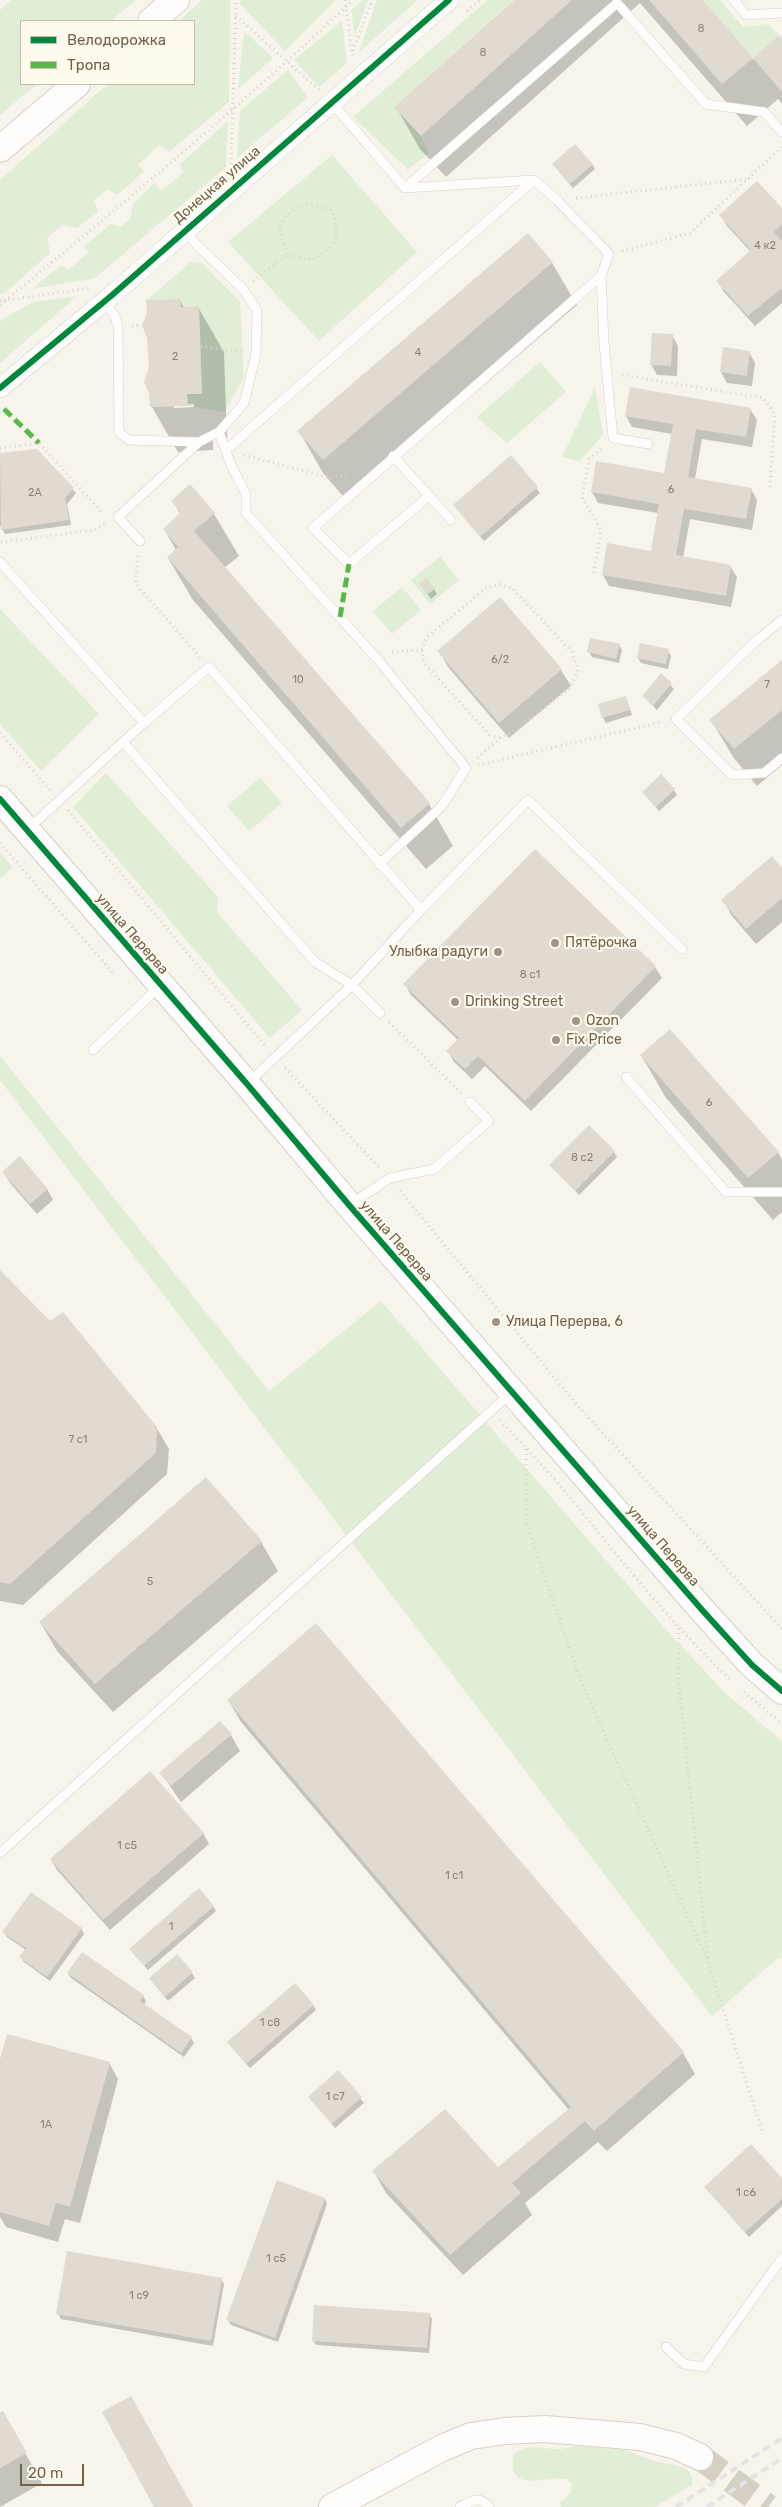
<!DOCTYPE html>
<meta charset="utf-8">
<style>
body{margin:0}
#map{position:relative;width:782px;height:2507px;overflow:hidden;background:#f6f4eb;font-family:Rubik,sans-serif}
canvas{display:block}
.legend{position:absolute;left:20px;top:20px;width:175px;height:65px;box-sizing:border-box;background:#fefaed;border:1px solid #c6bdad;margin:0;padding:6px 9px;list-style:none;font-size:15px;color:#73614d}
.legend li{display:flex;align-items:center;gap:10px;height:25px}
.legend b{width:25px;border:1px solid #c6bdad}
.scale{position:absolute;left:20px;top:2464px;width:64px;height:22px;box-sizing:border-box;border:2px solid #73614d;border-top:0;padding-left:6px;font-size:15px;line-height:18px;white-space:nowrap;color:#73614d;-webkit-text-stroke:4px #fefaed;paint-order:stroke}
</style>
<div id="map">
<canvas width="782" height="2507"></canvas>
<ul class="legend">
<li><b style="height:6px;background:#00873e"></b>Велодорожка</li>
<li><b style="height:6px;background:#58b947"></b>Тропа</li>
</ul>
<div class="scale">20 m</div>
</div>
<script>
const context = document.querySelector('canvas').getContext('2d');
context.lineJoin = 'round';
function paint(path, color) {
  context.fillStyle = color;
  context.fill(path, 'evenodd');
}
function stroke(path, color, width, dash) {
  context.strokeStyle = color;
  context.lineWidth = width;
  context.lineCap = dash ? 'butt' : 'round';
  context.setLineDash(dash || []);
  context.stroke(path);
}
function drawText(font, color, halo, rows, align = 'center') {
  context.font = font + ' Rubik,sans-serif';
  context.lineWidth = 4.5;
  context.setLineDash([]);
  context.textBaseline = 'middle';
  context.strokeStyle = halo;
  context.fillStyle = color;
  for (const [text, x, y, turn = 0] of rows) {
    context.save();
    context.translate(x, y);
    context.rotate((+turn || 0) * Math.PI / 180);
    context.textAlign = isNaN(turn) ? turn : align;
    if (halo) context.strokeText(text, 0, 0);
    context.fillText(text, 0, 0);
    context.restore();
  }
}
paint(new Path2D(`
 M11,0H136L111,21H21V84H37L0,115V10Z
 M202,0H230L229,102L169,152L159,145L138,165L144,171L117,195L108,189L94,200L98,212L77,228L62,225L47,238L50,253L5,293L0,294V180L108,84H194V21H179Z
 M241,0H336L285,51L240,4Z
 M363,0H368L355,36L351,10Z
 M377,0H418L359,52Z
 M488,0H513L395,106L421,136L429,153L408,169L353,117Z
 M703,0H720L743,27L768,24L779,35L753,58Z
 M342,21L347,63L319,87L294,60Z
 M244,31L273,58L238,89Z
 M288,70L308,97L237,158L240,111Z
 M228,121L226,167L95,278L32,289L61,265L68,270L89,252L84,246L111,224L120,227L130,220L133,204L154,183L161,191L184,172L179,165Z
 M332,155L417,252L319,341L228,242Z
 M191,262L202,263L240,302L244,377L224,412L188,406L187,394H202L199,306L181,307L180,299L147,300Z
 M77,296L0,363V321L33,302Z
 M540,362L566,392L507,443L477,417Z
 M595,388L603,435L580,461L562,457Z
 M440,557L459,580L430,604L411,580Z
 M402,587L421,610L392,634L373,611Z
 M0,609L99,714L41,771L0,724Z
 M106,773L218,897L217,912L302,1010L270,1038L73,807Z
 M260,778L282,803L249,831L227,806Z
 M0,853L13,867L0,879Z
 M0,1056L269,1391L381,1301L670,1634L724,1692L782,1741V1959L779,1957L712,2016L0,1080Z
 M576,2446L624,2450L654,2461L682,2467L689,2471L692,2478V2485L655,2507H561L560,2503L571,2493L572,2484L567,2479C546,2475 505,2495 514,2454C528,2442 545,2450 561,2449C566,2448 571,2447 576,2446Z`), '#e0edd7');
paint(new Path2D(`
 M515,0H701L753,60L779,37L782,40V104L778,99L747,126L640,3L446,177L420,149L396,107Z
 M592,164L595,169L573,188L557,169Z
 M782,210V303L755,326L724,292L718,281L751,252L727,226L721,215Z
 M528,234L552,263L577,305L348,502L323,473L299,431Z
 M180,300L184,308L198,307L224,352L227,439H213V450L178,452L152,407ZM194,404V407L174,408V405Z
 M672,335L678,346L677,376L657,375L651,364Z
 M749,352L755,363L752,386L727,383L721,372Z
 M750,409L757,420L752,447L702,439L695,479L751,489L757,500L752,530L690,519L683,558L730,566L737,577L731,607L609,586L603,575L652,553L658,513L598,503L592,492L665,474L672,434L632,427L626,416Z
 M36,451L76,493L67,504L71,525L5,534L0,526V454Z
 M511,457L540,493L484,541L455,505Z
 M173,501L214,514L239,556L224,568L429,804L453,846L426,869L193,600L168,558L176,550L164,529L181,515Z
 M424,589H434L437,594L431,599Z
 M500,599L561,670L571,686L509,738L448,667L439,651Z
 M619,645L622,650L619,663L592,657L589,652Z
 M668,651L671,656L668,669L641,663L638,658Z
 M782,661V765L757,786L733,757L711,720Z
 M661,675L674,689L657,710L643,696Z
 M626,697L632,715L606,723L603,718Z
 M674,790L677,795L659,811L647,797Z
 M535,850L655,967L662,978L531,1111L485,1066L472,1079L454,1062L448,1051L458,1040L411,995L405,984Z
 M782,870V922L756,944L732,916L723,900Z
 M641,1055L778,1152L782,1160V1212L773,1220L666,1098Z
 M614,1152L617,1157L579,1195L551,1165Z
 M3,1172L47,1189L53,1200L37,1214L10,1183Z
 M0,1271L156,1427L169,1449L167,1474L23,1605L0,1601Z
 M206,1479L261,1542L278,1571L113,1712L57,1651L40,1622Z
 M229,1701L683,2053L695,2074L607,2151L598,2142L525,2203L532,2215L463,2275L386,2193L374,2172L498,2169L569,2110L241,1722Z
 M231,1735L240,1751L181,1802L161,1773Z
 M203,1833L209,1844L110,1930L57,1870L51,1860Z
 M213,1906L216,1911L148,1970L134,1954Z
 M81,1928L84,1934L50,1981L24,1962L21,1957L26,1950L7,1937L4,1932Z
 M68,1973L143,1996L146,2001L144,2005L191,2038L194,2043L184,2057L71,1978Z
 M192,1973L195,1978L168,2001L150,1979Z
 M313,2005L316,2010L250,2068L228,2042Z
 M0,2063H109L118,2079L80,2223L65,2219L58,2242L6,2227L0,2217Z
 M338,2072L364,2103L335,2128L310,2097Z
 M782,2180V2206L749,2237L705,2187Z
 M325,2199L327,2204L278,2342L231,2325L228,2320Z
 M221,2279L224,2284L213,2346L61,2319L58,2314Z
 M429,2314L432,2319L429,2353L316,2345L313,2340Z
 M2,2412L42,2483L0,2507V2414Z`), '#0003');
paint(new Path2D(`
 M514,0H572L421,136L394,107Z
 M649,0H703L753,58L722,84Z
 M779,35L782,38V92L753,58Z
 M575,144L593,164L570,184L552,164Z
 M757,181L782,208V224L774,232L782,241V291L780,289L748,316L716,281L751,250L719,215Z
 M528,233L553,262L323,460L297,431Z
 M180,299L181,307L199,306L202,394H187L188,406L150,407L149,393L144,382L149,367L147,338L142,325L147,313L146,300Z
 M652,333L673,334L671,366L650,365Z
 M723,347L750,351L747,376L720,372Z
 M630,387L751,408L746,437L696,429L688,477L752,488L746,519L684,509L676,555L731,565L726,596L602,575L607,543L651,551L659,504L591,492L596,461L664,473L673,424L625,416Z
 M37,449L74,488L65,498L69,520L1,530L0,453Z
 M511,455L538,487L480,537L453,505Z
 M190,484L215,513L194,531L430,803L401,828L167,557L178,547L163,529L181,512L171,501Z
 M426,578L435,589L428,594L419,584Z
 M500,597L562,669L499,723L437,651Z
 M590,638L620,644L616,659L587,652Z
 M640,643L669,649L666,664L637,658Z
 M782,660V710L734,749L709,720Z
 M661,673L672,683L653,706L642,696Z
 M626,696L630,710L602,718L598,704Z
 M661,774L675,789L656,807L642,792Z
 M535,849L656,966L525,1101L478,1056L465,1069L446,1051L459,1038L403,984Z
 M772,856L782,868V898L746,929L721,900Z
 M670,1029L779,1152L748,1178L640,1055Z
 M589,1125L615,1151L575,1191L549,1165Z
 M20,1156L48,1189L30,1204L2,1172Z
 M0,1270L50,1321L63,1312L157,1427L156,1453L10,1584L0,1582Z
 M206,1477L262,1541L95,1684L39,1622Z
 M316,1623L684,2052L594,2131L585,2121L512,2183L521,2193L450,2255L372,2171L445,2109L498,2167L571,2107L227,1700Z
 M220,1721L232,1734L171,1786L159,1773Z
 M150,1771L204,1833L103,1920L50,1859Z
 M199,1888L214,1906L144,1966L129,1949Z
 M31,1892L82,1928L47,1977L19,1957L26,1948L2,1932Z
 M82,1952L144,1995L140,2001L192,2037L181,2053L67,1973Z
 M177,1954L193,1972L165,1997L149,1978Z
 M295,1983L314,2005L246,2064L227,2042Z
 M7,2034L110,2062L70,2207L56,2203L49,2226L0,2212V2059Z
 M338,2070L362,2097L332,2124L308,2097Z
 M751,2144L782,2178V2199L745,2232L704,2187Z
 M277,2180L325,2198L275,2338L226,2320Z
 M67,2251L222,2278L211,2341L56,2314Z
 M314,2305L430,2313L427,2348L312,2341Z
 M131,2396L193,2507H154L102,2412Z
 M3,2411L27,2453L0,2468V2412Z`), '#e0dad1');
stroke(new Path2D(`
 M700,2457L768,2507`), '#d5cfc4', 26, [26, 13]);
const lane = new Path2D(`
 M734,0L746,15L782,13
 M332,103L405,188L617,3L706,104L764,112L782,132
 M405,188L534,180L558,201L609,254L601,276L313,528L349,564L429,496
 M601,276L604,343L613,438L648,444
 M103,302L114,314L118,326L119,432L129,440L199,442L219,432L244,403L256,354L257,310L243,289L196,244L185,230
 M219,432L231,465L246,494V513L379,661L466,768L442,806L379,864
 M226,450L534,180
 M393,456L451,520
 M140,541L118,517L199,442
 M0,562L144,723L123,742
 M782,620L755,642L676,719L732,775L764,773L782,758
 M144,723L209,667L421,910L352,985L249,1082
 M28,829L123,742L315,962L352,985L380,1013
 M421,910L528,800L682,949
 M93,1050L159,987
 M626,1077L726,1192H782
 M351,1204L390,1178L434,1169L489,1121L470,1102
 M0,1853L511,1393
 M666,2347L684,2364L704,2367L782,2258
 M460,2507C471,2501 480,2495 489,2507`);
const street = new Path2D(`
 M0,388L111,296L449,0`);
const secondary = new Path2D(`
 M151,21L176,0
 M0,149L77,84
 M0,799L247,1084L349,1205L703,1611L752,1665L782,1691
 M332,2507L442,2448L471,2436L505,2431L545,2429L640,2437L676,2446L700,2457`);
stroke(lane, '#d5d1ca', 10);
stroke(street, '#d5d1ca', 20);
stroke(secondary, '#d6d1c9', 28);
stroke(new Path2D(`
 M345,0L353,59
 M467,11L480,0
 M236,16L319,90
 M353,51L372,0
 M231,164L236,0
 M576,198L748,179
 M622,251L690,233L782,147
 M253,281L287,255L312,260C336,246 341,238 333,211C308,200 293,203 279,227L287,255
 M0,301L6,300C124,203 242,105 353,0
 M0,305L6,300L91,288
 M132,326L142,325
 M201,346L243,352
 M622,375L763,398L775,414L770,487
 M0,413L5,408
 M0,448L39,443L103,514
 M244,455L331,478L349,475
 M1,542L95,530L106,523
 M138,556L135,583L200,657
 M594,573L601,530L582,497L589,459L603,447
 M422,650L424,663L490,735L499,738
 M392,652L422,650L427,637L486,588L499,584L512,588L572,652L578,670L571,687L510,734L500,738L476,759
 M0,733L51,791
 M478,765L662,722
 M68,810L266,1047
 M0,843L115,975
 M389,1022L461,1093
 M285,1068L379,1167
 M400,1191L577,1405L782,1629
 M500,1420C527,1450 556,1479 581,1511C629,1570 676,1629 732,1681
 M526,1449V1521L581,1682L708,1961L763,2134
 M679,1628L678,1676L708,1958
 M744,1692L782,1724`), '#d9d4ce', 3, [1, 4]);
stroke(lane, '#fefdfc', 9);
stroke(street, '#fefdfc', 19);
stroke(secondary, '#fefdfc', 26);
stroke(new Path2D(`
 M676,2507L782,2438
 M707,2507L782,2458`), '#e5e2e4', 4, [8, 5]);
stroke(new Path2D(`
 M4,409L39,443
 M340,617L349,564`), '#58b947', 5, [10, 5]);
stroke(new Path2D(`
 M0,388L111,296L449,0
 M0,799L247,1084L349,1205L703,1611L752,1665L782,1691`), '#00873e', 6);
for (const [x, y, r, color] of [
 [555,943,5,"#a19484"],
 [498,952,5,"#a19484"],
 [455,1002,5,"#a19484"],
 [576,1021,5,"#a19484"],
 [556,1040,5,"#a19484"],
 [496,1322,5,"#a19484"]
]) {
  const dot = new Path2D();
  dot.arc(x, y, r, 0, 2 * Math.PI);
  context.fillStyle = color;
  context.fill(dot);
  stroke(dot, '#fefaed', 2);
}
drawText('11px', '#908271', null, [
 ["8",701,29],
 ["8",483,53],
 ["4 к2",765,246],
 ["4",418,353],
 ["2",175,357],
 ["6",671,490],
 ["2А",35,493],
 ["6/2",500,660],
 ["10",298,680],
 ["7",767,685],
 ["8 с1",530,975],
 ["6",709,1103],
 ["8 с2",582,1158],
 ["7 с1",78,1440],
 ["5",150,1582],
 ["1 с5",127,1846],
 ["1 с1",454,1876],
 ["1",171,1927],
 ["1 с8",270,2023],
 ["1 с7",335,2097],
 ["1А",46,2125],
 ["1 с6",746,2193],
 ["1 с5",276,2259],
 ["1 с9",139,2296]
]);
drawText('14px', '#73614d', '#fefaed', [
 ["Донецкая улица",217,185,-41],
 ["улица Перерва",132,934,49],
 ["улица Перерва",396,1241,49],
 ["улица Перерва",663,1546,49]
]);
drawText('14px', '#73614d', '#fefaed', [
 ["Пятёрочка",565,943],
 ["Улыбка радуги",488,952,"right"],
 ["Drinking Street",465,1002],
 ["Ozon",586,1021],
 ["Fix Price",566,1040],
 ["Улица Перерва, 6",506,1322]
], 'left');
</script>
